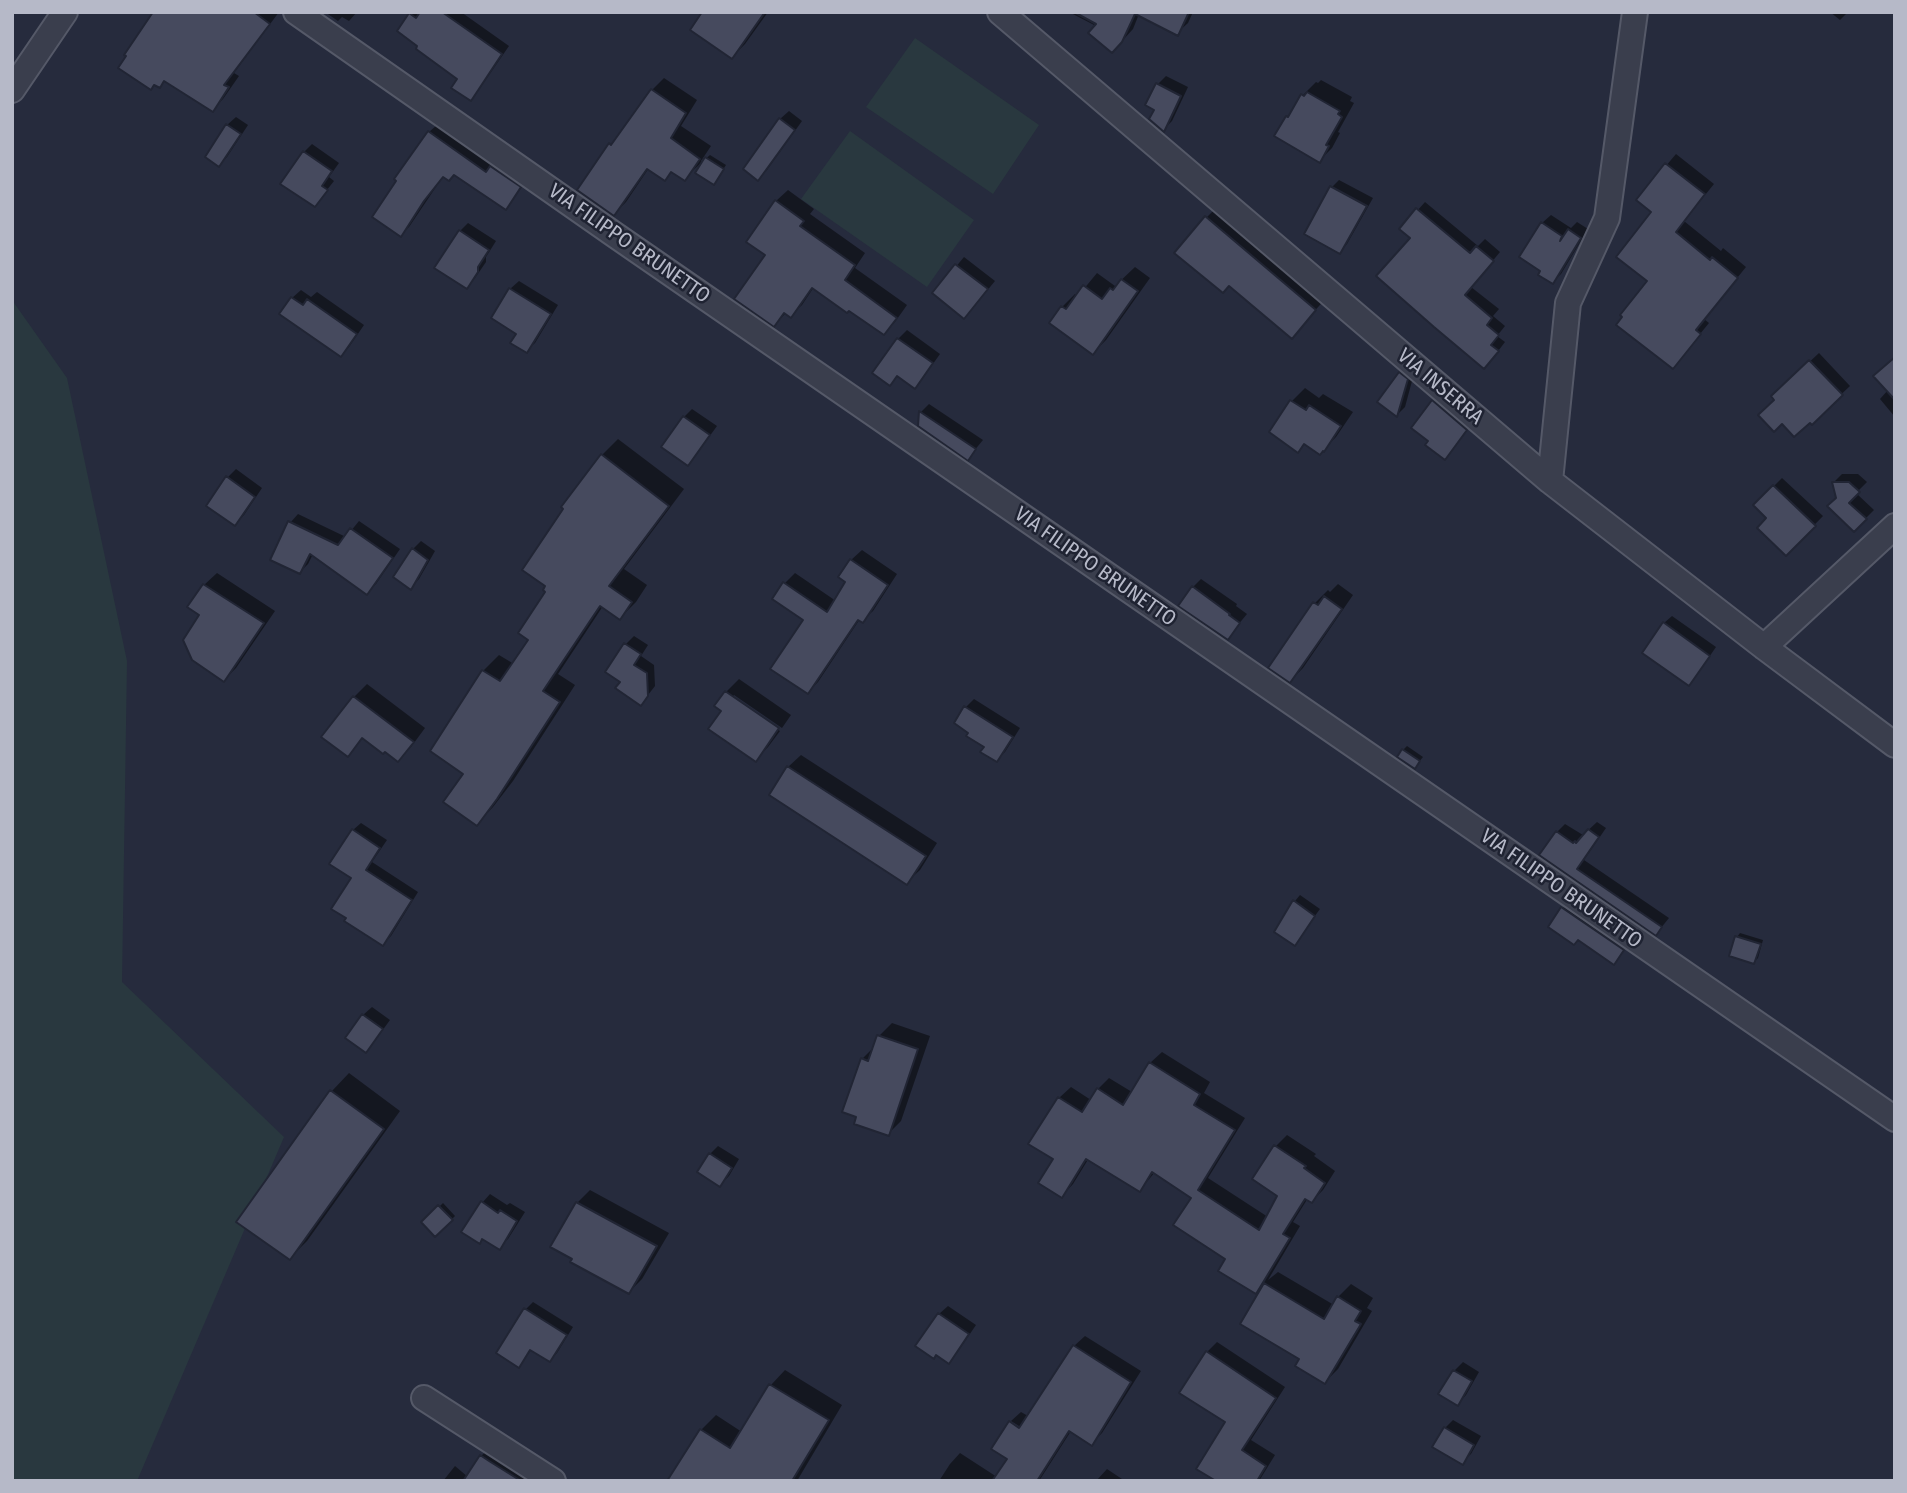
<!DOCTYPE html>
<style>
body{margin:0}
#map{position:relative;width:1907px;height:1493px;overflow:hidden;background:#262b3d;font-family:"Fira Sans Condensed",sans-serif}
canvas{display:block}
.frame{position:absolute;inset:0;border:14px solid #b6b9c8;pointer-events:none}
</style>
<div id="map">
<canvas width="1907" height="1493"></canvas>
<div class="frame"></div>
</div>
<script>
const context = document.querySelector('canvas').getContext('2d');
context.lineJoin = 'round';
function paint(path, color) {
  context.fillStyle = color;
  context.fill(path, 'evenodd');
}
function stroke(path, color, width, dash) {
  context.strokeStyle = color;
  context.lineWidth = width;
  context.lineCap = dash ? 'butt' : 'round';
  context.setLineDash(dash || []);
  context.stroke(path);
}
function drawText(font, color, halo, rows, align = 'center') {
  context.font = font + ' "Fira Sans Condensed",sans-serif';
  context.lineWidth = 5;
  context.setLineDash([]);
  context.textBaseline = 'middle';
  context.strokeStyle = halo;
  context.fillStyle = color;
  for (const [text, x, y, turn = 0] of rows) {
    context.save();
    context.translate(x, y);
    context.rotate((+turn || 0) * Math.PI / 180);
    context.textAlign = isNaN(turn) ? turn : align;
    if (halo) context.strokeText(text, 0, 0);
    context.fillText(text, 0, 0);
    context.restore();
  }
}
paint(new Path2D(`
 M915,38L1039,125L993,194L866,107Z
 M850,131L974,220L927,287L801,199Z
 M12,300L67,378L127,661L122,982L284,1137L137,1481H12Z`), '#29383f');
paint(new Path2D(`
 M156,12H279L234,73L239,76L223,99L212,110L166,80L159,86Z
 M325,12H357L349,21L342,17L338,21Z
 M413,12H461L509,46L478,91L470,99L459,79L411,14Z
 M705,12H768L745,44L732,57Z
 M1069,12H1193L1188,23L1177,33L1139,14L1133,29L1123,40Z
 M1830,12H1848L1840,20Z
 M1166,76L1188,87L1172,121L1163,130L1156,109L1158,84Z
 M664,78L697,100L681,126L711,146L701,161L702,162L710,155L726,165L717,179L702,162L684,179L673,171L665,179L649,168L626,202L614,214L610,145L622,133L652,90Z
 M1321,80L1352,97L1350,101L1354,103L1338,132L1340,133L1332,148L1319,161L1287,117L1295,109L1303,95L1316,82L1318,83Z
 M789,111L802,121L767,170L758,178L780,119Z
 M236,117L248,125L227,157L219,165L227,125Z
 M437,125L527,179L513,200L506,207L454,173L444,175L409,227L401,234L429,132Z
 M312,144L339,163L329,177L334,181L315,205L304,152Z
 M1676,154L1714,184L1684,221L1721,251L1723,248L1746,267L1704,319L1709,323L1673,367L1649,281L1654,211L1638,199Z
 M1339,180L1373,198L1347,244L1340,252L1332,187Z
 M788,190L814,209L810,214L865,253L855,268L907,305L895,322L884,333L814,287L802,305L790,316L786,313L774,325L767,255L776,201Z
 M1425,202L1478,246L1485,239L1500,252L1471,287L1499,309L1493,316L1505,326L1497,336L1505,342L1492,359L1412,238L1401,229Z
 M1219,205L1328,296L1292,336L1230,284L1206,218Z
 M1551,215L1571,228L1577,222L1588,229L1561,274L1552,282L1542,223Z
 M468,223L496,241L486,257V262L475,278L467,287L460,231Z
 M964,257L995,281L972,309L934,293Z
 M1135,267L1150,278L1106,340L1093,353L1062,307L1075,294L1078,296L1097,273L1115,286Z
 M519,281L558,305L535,343L526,351L518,333L510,289Z
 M301,290L311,297L317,292L364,325L349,347L341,355L292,298Z
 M907,330L940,354L923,378L915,387L898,375L890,384L874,373L898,339Z
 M1819,353L1850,386L1812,422L1773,396Z
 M1895,359V417L1880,399L1888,390Z
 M1409,365L1415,370L1405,407L1397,415L1380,402Z
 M1305,388L1319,398L1323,394L1353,412L1336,437L1324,449L1305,443L1298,450L1271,432L1292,401Z
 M1442,393L1474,421L1445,458L1431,441L1413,428Z
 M929,404L983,440L968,458L920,425L921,412Z
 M692,409L717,426L696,455L688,463L684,417Z
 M618,439L684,489L624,569L647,585L636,602L620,618L603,606L558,674L575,685L513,781L493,807L477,824L466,774L483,671L499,655L514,664L530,639L548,591L565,509L563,507L602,455Z
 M236,469L262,488L244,515L235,524L227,478Z
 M1842,474H1858L1867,482L1856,493L1874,510L1854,530L1838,498L1834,482Z
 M1782,478L1823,516L1786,554L1769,518L1755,505Z
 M298,514L346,537L359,521L400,549L376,584L367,592L313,554L308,564L300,572L290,523Z
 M421,541L435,551L419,579L411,587L413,549Z
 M862,550L897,574L873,611L862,621L860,619L818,682L808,692L806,619L785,583L795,573L836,601L848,582L851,560Z
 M217,573L275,611L236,668L224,680L201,615L204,585Z
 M1201,579L1237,604L1236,606L1247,614L1227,638L1193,587Z
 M1338,584L1353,595L1303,668L1290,681L1270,667L1315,603L1328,590L1330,592Z
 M1672,616L1716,647L1696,676L1689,683L1664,623Z
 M634,636L648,645L641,656L654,665L655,686L641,704L622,682L608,672L626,644Z
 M739,679L791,715L782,728L734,695L732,698L780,731L768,747L755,760L723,710L726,692Z
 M367,684L425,728L411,747L398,760L364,737L347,755L324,737L354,697Z
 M974,699L1020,728L1005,752L996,760L987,746L971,732L966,707Z
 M1407,746L1423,757L1418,763L1403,750Z
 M801,755L937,843L920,870L907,882L788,767Z
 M1597,822L1606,828L1584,860L1669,918L1656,934L1542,855L1557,832L1565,824L1583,835Z
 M361,823L387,840L372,862L418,892L391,936L383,944L353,878V830Z
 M1300,895L1320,909L1294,944L1276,932L1295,901Z
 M1571,900L1631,941L1614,962L1579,938L1550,926L1563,908Z
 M1740,933L1763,940L1758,958L1754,962L1737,937Z
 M372,1007L390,1020L374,1042L365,1051L347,1037L363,1015Z
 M892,1023L930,1036L901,1121L888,1134L862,1059L875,1046L879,1036Z
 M1162,1052L1210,1082L1204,1093L1245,1118L1208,1178L1268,1217L1280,1196L1276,1146L1287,1135L1316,1154L1314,1156L1335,1171L1323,1190L1312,1201L1308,1198L1293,1222L1300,1226L1268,1280L1278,1272L1334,1305L1338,1297L1351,1284L1373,1298L1367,1308L1372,1311L1338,1369L1325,1382L1302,1359L1264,1284L1256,1292L1228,1258L1194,1197L1155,1172L1140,1190L1089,1158L1073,1184L1062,1196L1055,1159L1059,1098L1071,1087L1091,1100L1098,1089L1109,1078L1132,1092L1150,1063Z
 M349,1073L400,1111L307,1241L290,1258L238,1221L332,1091Z
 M718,1146L739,1159L729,1176L720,1185L710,1154Z
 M590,1190L669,1233L642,1279L629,1292L552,1246L577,1203Z
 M490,1194L507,1205L510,1203L525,1212L508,1239L499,1247L482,1203Z
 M443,1203L455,1216L436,1235L424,1222Z
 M533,1302L573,1327L557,1353L550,1360L532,1349L519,1366L499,1353L526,1309Z
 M948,1306L976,1325L957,1353L949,1362L936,1354L939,1314Z
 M1085,1336L1141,1371L1102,1433L1091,1444L1071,1431L1039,1481H939L950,1464L960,1453L997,1477L1010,1458V1424L1027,1431L1011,1421L1021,1412L1028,1416L1074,1346Z
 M1217,1342L1285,1387L1251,1440L1275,1455L1259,1481H1218L1227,1422L1207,1352Z
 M1463,1362L1479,1372L1466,1395L1458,1404L1454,1371Z
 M785,1370L842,1405L797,1481H669L701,1430L716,1415L742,1432L771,1385Z
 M1453,1420L1481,1436L1471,1454L1462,1462L1445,1428Z
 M490,1448L531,1481H443L455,1466L468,1477L481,1456Z
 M1107,1469L1125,1481H1096Z`), '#0007');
const building = new Path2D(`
 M153,12H254L270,24L224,85L229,87L213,112L164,81L160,88L154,85L151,90L118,68L126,56L124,55Z
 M420,12H442L502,54L471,101L451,88L457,79L416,49L417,46L397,31L409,13L416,18Z
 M702,12H765L732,59L690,30Z
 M1074,12H1189L1178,36L1135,14L1122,42L1112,53L1088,33L1096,24Z
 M1156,83L1181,96L1164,132L1149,119L1154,110L1145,105Z
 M651,89L686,113L671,138L700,159L685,181L671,172L665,181L647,169L614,216L577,190L609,143L611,145Z
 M1307,92L1340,111L1338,114L1342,117L1326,145L1329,146L1320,163L1274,136L1286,116L1288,117L1301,94L1304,96Z
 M779,118L795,130L758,181L743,169Z
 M226,124L241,134L219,167L205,157Z
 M428,131L486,172L490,166L521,187L506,210L454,175L449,181L443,177L424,201L401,237L372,217L396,181L394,179Z
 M303,151L332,171L322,186L328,190L315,207L280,184Z
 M705,157L724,169L714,185L695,173Z
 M1665,163L1705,194L1676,232L1710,260L1712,257L1738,278L1696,330L1701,334L1673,369L1616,325L1622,317L1620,315L1647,281L1616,257L1651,212L1636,200Z
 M1330,186L1367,206L1340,254L1304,234Z
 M775,200L804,221L800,226L855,265L845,280L897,318L884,335L849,311L847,313L812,288L791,318L784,313L774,327L734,299L765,255L746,242Z
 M1416,208L1470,253L1476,246L1494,261L1465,295L1492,318L1487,325L1499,335L1491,345L1499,351L1484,369L1434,327L1376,276L1410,238L1399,229Z
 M1205,216L1316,310L1292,339L1229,286L1223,293L1174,253Z
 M1541,222L1562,236L1560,241L1568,229L1581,238L1553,284L1538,275L1540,271L1519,257Z
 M459,230L489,250L478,267V272L467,289L434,268Z
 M955,264L988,289L964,319L932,293Z
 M1121,279L1138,291L1093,355L1049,323L1061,306L1066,309L1083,285L1102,299L1110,288L1113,290Z
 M509,288L551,314L527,353L510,343L516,334L491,318Z
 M291,297L303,305L307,299L357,334L341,357L279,314Z
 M897,338L933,363L915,389L897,376L890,386L872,373Z
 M1895,357V400L1873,376Z
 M1809,360L1843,395L1812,425L1810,423L1794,437L1782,424L1774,432L1758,415L1774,400L1771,396Z
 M1399,372L1408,379L1397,417L1377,402Z
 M1290,400L1306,410L1309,405L1341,426L1324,452L1323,451L1320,455L1304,444L1298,453L1269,432Z
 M1432,400L1467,430L1445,460L1425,445L1428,441L1411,428Z
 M919,411L976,449L968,461L918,426Z
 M683,416L710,435L688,466L661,447Z
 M601,454L669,506L609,586L632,602L620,620L600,606L543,691L560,702L497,799L477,826L443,802L463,774L430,751L482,670L500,681L528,640L518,633L545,592L543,590L545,586L522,570L563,509L561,507Z
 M226,476L255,497L235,526L206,506Z
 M1832,482H1849L1860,492L1849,503L1867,519L1854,532L1827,506L1836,498Z
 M1773,485L1816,526L1786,556L1757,528L1766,518L1753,505Z
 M288,521L338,545L350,528L393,558L367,595L310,554L300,574L270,560Z
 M412,548L428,560L411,590L393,577Z
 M850,559L888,585L863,623L858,620L808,694L770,669L803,620L772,599L783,582L827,612L845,582L838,577Z
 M203,584L264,623L224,682L192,660L183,640L199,615L187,607Z
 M1192,586L1230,614L1229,615L1240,623L1228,640L1178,606Z
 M1324,596L1342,609L1290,683L1268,668L1313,602L1318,605Z
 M1663,622L1710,656L1689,686L1642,653Z
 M624,643L641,654L634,665L647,673L648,696L641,706L615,688L620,682L605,672Z
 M725,691L779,728L756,762L708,729L721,711L714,706Z
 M353,696L414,742L398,762L385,752L383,754L362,738L348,757L321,737Z
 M964,706L1013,737L997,762L980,752L984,747L966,736L968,733L954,723Z
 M1402,749L1420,761L1415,769L1397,757Z
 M787,766L926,856L907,885L769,795Z
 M352,829L380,848L366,870L412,900L383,946L344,921L346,918L331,909L351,878L329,864Z
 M1588,829L1599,837L1577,869L1662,927L1656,936L1539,855L1556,831L1573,843L1575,841L1576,843Z
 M1293,900L1315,916L1295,946L1274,932Z
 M1561,907L1624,950L1614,965L1578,940L1574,945L1548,927Z
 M1735,936L1761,944L1754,964L1729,956Z
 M362,1014L383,1029L366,1053L345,1038Z
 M877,1035L918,1049L889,1136L854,1124L856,1117L842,1112L861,1058L868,1061Z
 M1149,1062L1200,1094L1194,1105L1235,1130L1198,1190L1259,1230L1277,1196L1252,1179L1274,1145L1306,1166L1304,1168L1325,1183L1312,1203L1305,1199L1283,1234L1290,1238L1256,1294L1218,1271L1225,1259L1173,1225L1191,1198L1152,1172L1140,1192L1086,1159L1062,1198L1038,1183L1053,1159L1028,1144L1058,1097L1082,1112L1097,1088L1123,1105Z
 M330,1090L384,1129L290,1260L236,1222Z
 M709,1153L732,1168L720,1187L697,1172Z
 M481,1201L498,1213L500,1210L517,1221L500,1250L482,1239L480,1244L461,1232Z
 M576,1202L657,1246L629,1294L570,1262L572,1259L550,1247Z
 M438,1205L453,1220L435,1237L421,1222Z
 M1264,1283L1324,1319L1337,1296L1361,1311L1355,1321L1361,1324L1325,1384L1295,1366L1299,1359L1240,1324Z
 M524,1308L567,1335L550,1362L530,1350L519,1368L496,1353Z
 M938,1313L969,1334L949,1364L936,1355L934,1359L915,1346Z
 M1073,1345L1131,1382L1092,1446L1069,1431L1037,1481H992L1007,1459L991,1449L1009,1421L1019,1428Z
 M1206,1351L1276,1398L1242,1450L1266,1466L1257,1481H1216L1196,1469L1225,1422L1179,1393Z
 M1453,1370L1472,1381L1458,1406L1438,1394Z
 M769,1384L829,1420L792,1481H667L700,1429L730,1448Z
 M1444,1427L1474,1445L1463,1465L1432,1447Z
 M480,1455L489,1461L521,1481H463Z`);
paint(building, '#464a5e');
stroke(building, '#212534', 2);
const street = new Path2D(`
 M296,12L615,235L1895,1119
 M1000,12L1550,481L1764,647L1895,745
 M12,90L65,12
 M1550,481L1568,303L1607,218L1635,12
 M1764,647L1895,526
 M424,1398L553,1481`);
stroke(street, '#555968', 28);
stroke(street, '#3a3e4d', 24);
drawText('21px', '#b6b9c8', '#1f2332', [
 ["VIA FILIPPO BRUNETTO",629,244,35],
 ["VIA INSERRA",1440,387,40],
 ["VIA FILIPPO BRUNETTO",1095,567,35],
 ["VIA FILIPPO BRUNETTO",1561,889,35]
]);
</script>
